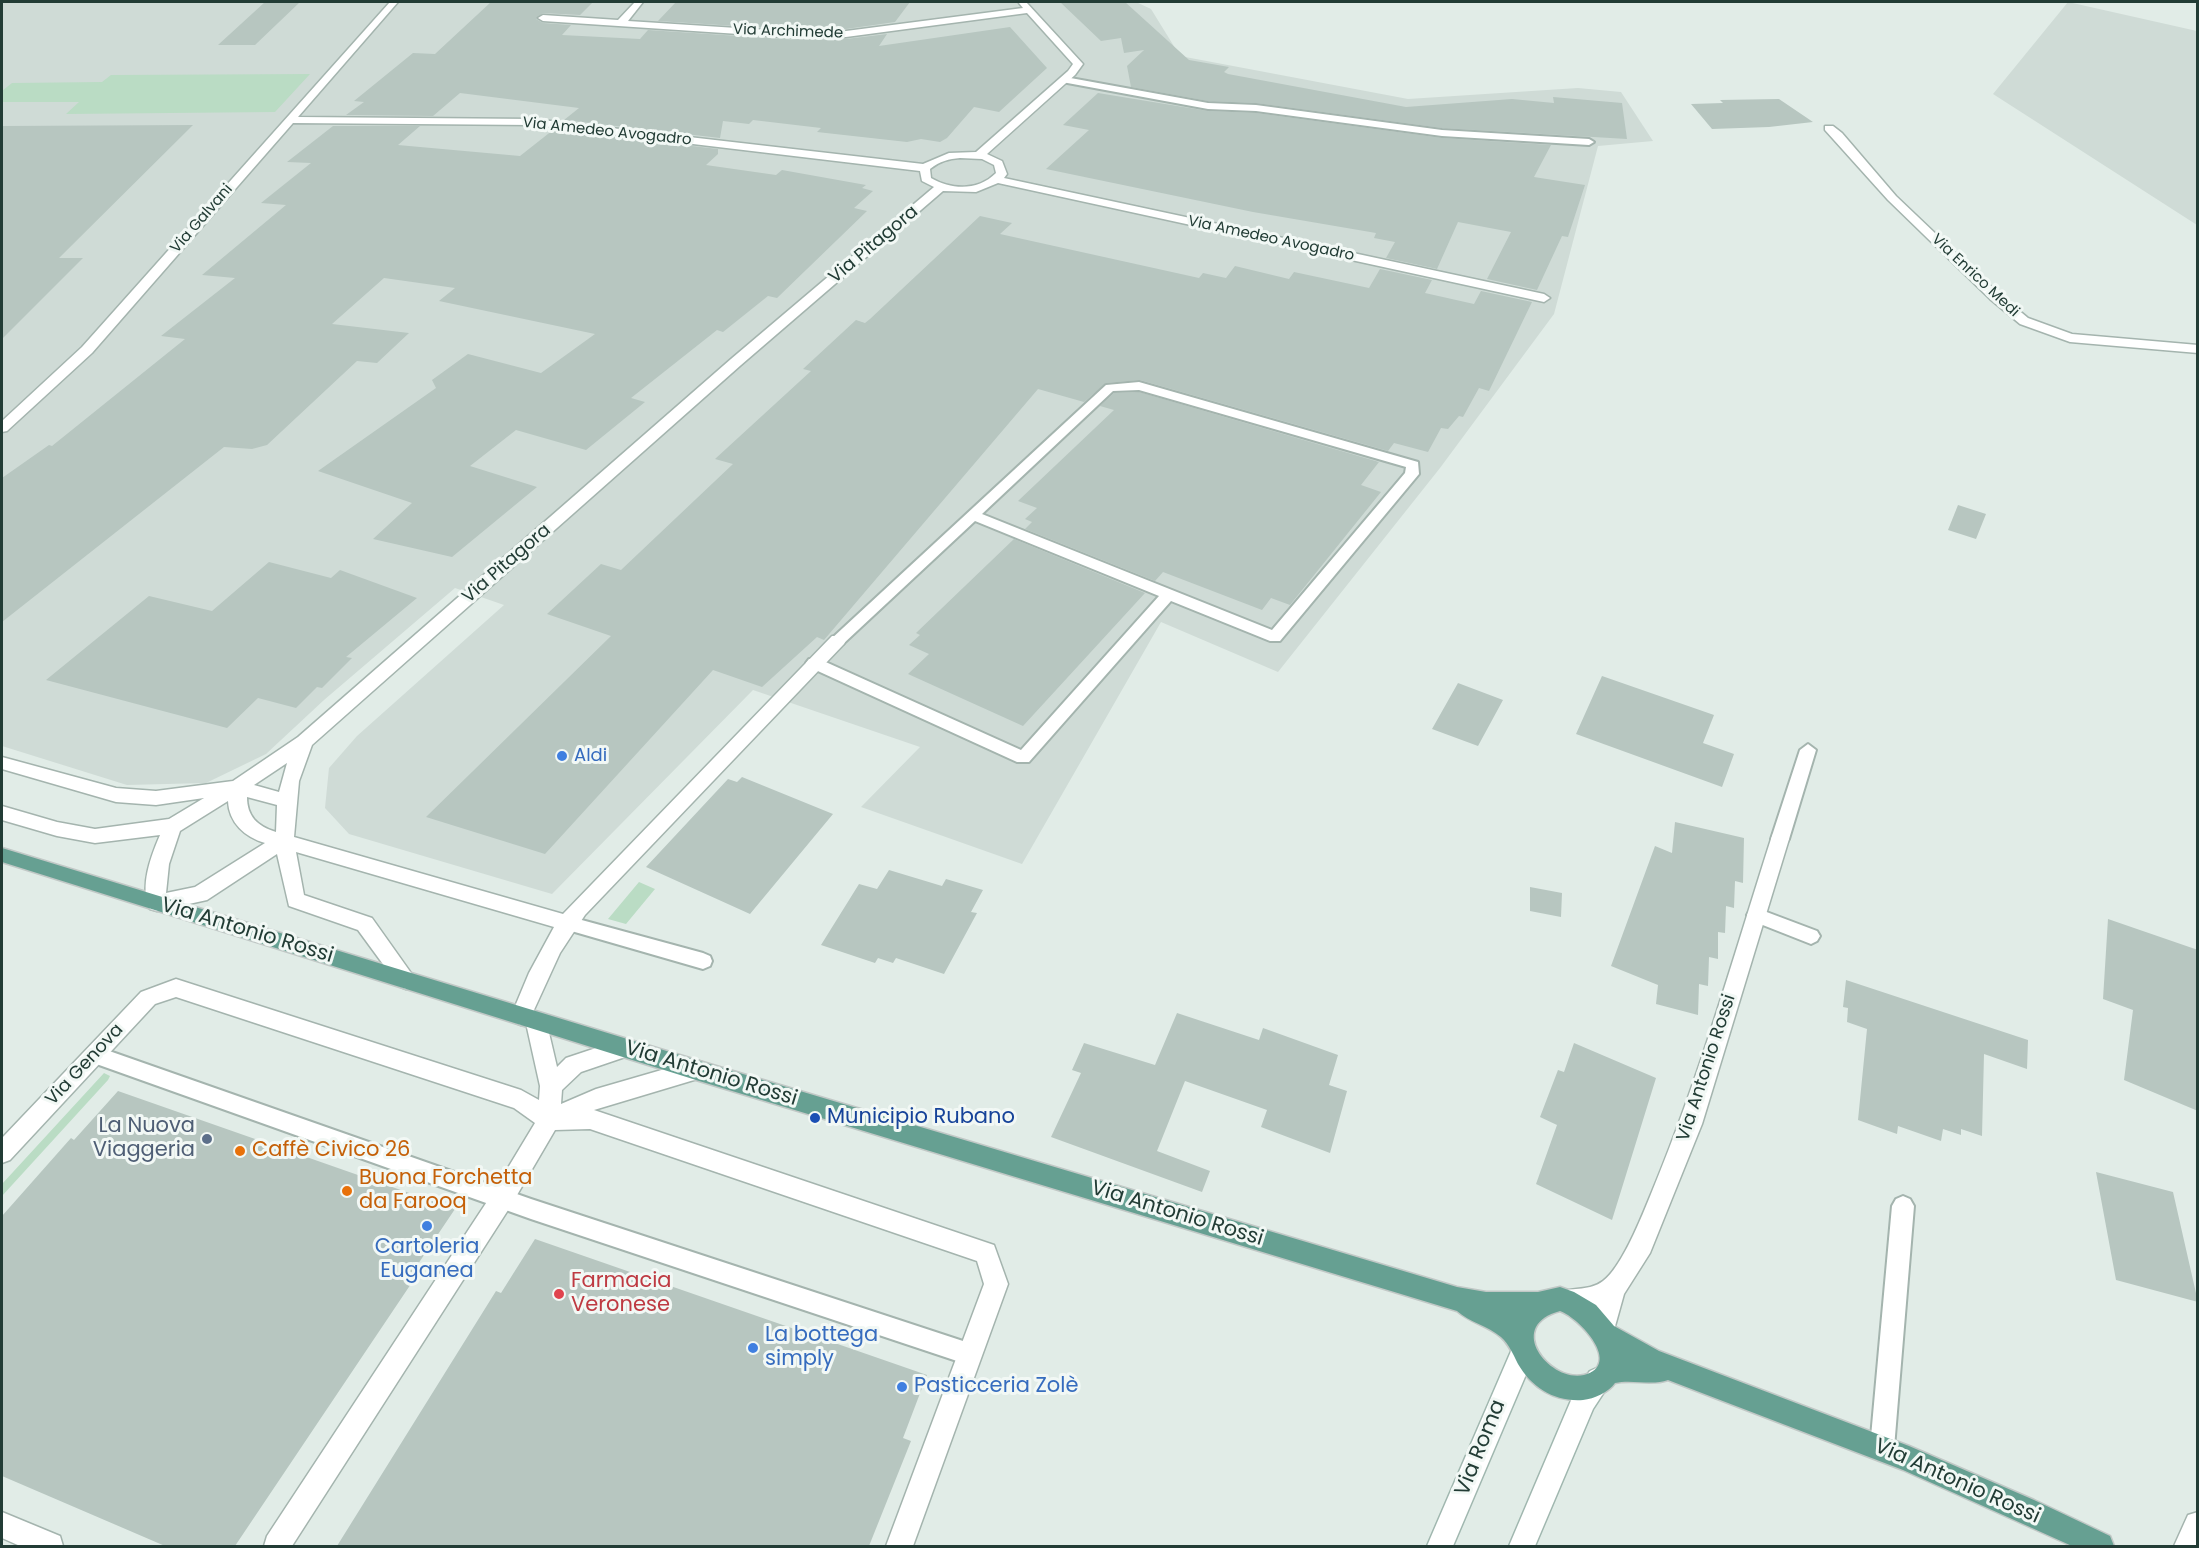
<!DOCTYPE html>
<meta charset="utf-8">
<style>
body{margin:0}
#map{position:relative;width:2199px;height:1548px;overflow:hidden;background:#e1ece7;font-family:Poppins,sans-serif}
canvas{display:block}
.frame{position:absolute;inset:0;border:3px solid #223c35;pointer-events:none}
</style>
<div id="map">
<canvas width="2199" height="1548"></canvas>
<div class="frame"></div>
</div>
<script>
const context = document.querySelector('canvas').getContext('2d');
context.lineJoin = 'round';
function paint(path, color) {
  context.fillStyle = color;
  context.fill(path, 'evenodd');
}
function stroke(path, color, width, dash) {
  context.strokeStyle = color;
  context.lineWidth = width;
  context.lineCap = dash ? 'butt' : 'round';
  context.setLineDash(dash || []);
  context.stroke(path);
}
function drawText(font, color, halo, rows, align = 'center') {
  context.font = font + ' Poppins,sans-serif';
  context.lineWidth = 6;
  context.setLineDash([]);
  context.textBaseline = 'middle';
  context.strokeStyle = halo;
  context.fillStyle = color;
  for (const [text, x, y, turn = 0] of rows) {
    context.save();
    context.translate(x, y);
    context.rotate((+turn || 0) * Math.PI / 180);
    context.textAlign = isNaN(turn) ? turn : align;
    if (halo) context.strokeText(text, 0, 0);
    context.fillText(text, 0, 0);
    context.restore();
  }
}
paint(new Path2D(`
 M2,2H1136L1151,9L1180,56L1408,99L1578,88L1621,92L1653,141L1598,146L1554,314L1440,468L1278,672L1161,622L1022,864L861,807L920,747L753,690L552,894L349,834L325,808L329,768L357,736L504,605L455,588L324,700L266,754L206,783L127,785L2,746Z
 M2068,2L2197,31V225L1993,94Z`), '#cfdbd6');
paint(new Path2D(`
 M310,74L275,112L66,114L79,102H2V91L12,83L102,82L111,75Z
 M639,882L655,889L626,924L608,919Z
 M104,1073L110,1076L108,1080L2,1196V1184Z`), '#badcc4');
paint(new Path2D(`
 M265,2H300L255,45H218Z
 M491,2H593L580,15L543,13L536,19L543,23L571,25L562,35L640,39L648,30L799,40L846,39L887,34L879,46L1010,27L1047,68L999,112L974,107L947,138L940,142L921,139L907,142L817,132L821,128L753,120L749,124L723,121L720,138L564,120L579,108L460,93L433,116L346,115L364,102L354,101L413,53L435,54Z
 M676,2H910L895,22L846,29L799,30L658,21Z
 M1060,2H1125L1189,60L1229,67L1224,72L1228,74L1406,107L1512,99L1554,103L1553,97L1622,103L1627,139L1442,128L1256,103L1208,101L1131,87L1127,66L1144,50L1124,53L1121,38L1101,41Z
 M1098,93L1208,111L1256,113L1442,138L1551,145L1534,177L1585,185L1568,237L1562,236L1537,290L1487,279L1511,232L1458,222L1437,269L1386,258L1395,242L1374,238L1376,233L1253,212L1046,169L1089,130L1063,125Z
 M1779,99L1813,122L1769,127L1712,129L1691,104L1723,103L1720,100Z
 M193,125L59,258H83L2,339V126Z
 M333,126H420L398,145L520,156L553,130L718,149V154L706,165L776,175L782,170L866,185L862,188L873,191L854,208L867,211L777,298L768,296L723,332L717,330L631,398L645,402L586,450L516,430L470,466L537,487L452,557L373,539L412,503L318,471L436,388L432,380L468,354L541,373L595,334L439,301L455,288L384,278L332,324L409,333L377,363L357,361L267,445L252,449L224,447L2,622V478L49,445L52,446L185,339L161,336L235,278L202,275L286,205L261,203L311,163L287,162Z
 M980,216L1012,223L1000,234L1199,278L1203,273L1226,278L1235,266L1289,279L1294,272L1369,288L1380,269L1432,280L1425,293L1474,304L1481,291L1532,302L1489,391L1479,388L1463,417L1459,416L1448,429L1441,428L1428,452L1394,443L1388,451L1140,380L1106,383L1084,402L1038,389L824,640L817,637L762,687L713,670L545,854L426,817L611,636L547,614L601,564L621,570L733,464L715,459L811,371L803,369L856,320L865,323L870,319Z
 M1139,392L1379,462L1361,485L1381,492L1290,605L1271,598L1262,610L1163,572L1155,581L1025,529L1032,522L1025,519L1037,508L1018,501L1114,410L1100,406L1114,393Z
 M1958,505L1986,514L1976,539L1948,530Z
 M1014,539L1145,593L1023,726L908,674L929,654L909,645L920,635L916,633Z
 M269,562L331,578L340,570L417,598L346,657L352,658L322,688L317,687L296,708L258,698L227,728L46,680L149,596L212,611Z
 M1602,676L1714,715L1703,743L1734,754L1722,787L1576,734Z
 M1458,683L1503,700L1478,746L1432,729Z
 M742,777L833,814L750,914L646,867L728,779L737,782Z
 M1675,822L1744,838L1743,883L1735,881L1734,908L1726,906L1725,933L1718,932V959L1709,957L1708,986L1699,984L1698,1015L1656,1004L1658,985L1611,966L1655,846L1672,853Z
 M889,870L942,886L946,879L983,890L971,912L977,913L944,974L896,958L893,963L878,958L875,963L821,945L859,884L877,889Z
 M1530,887L1562,893L1561,917L1530,911Z
 M2108,919L2198,950V1111L2124,1080L2133,1010L2103,999Z
 M1846,980L2028,1040L2027,1069L1984,1054L1982,1136L1961,1129V1135L1943,1129L1941,1141L1898,1126L1897,1134L1858,1120L1867,1029L1847,1022L1848,1008L1843,1007Z
 M1177,1013L1259,1040L1263,1028L1338,1055L1329,1085L1347,1091L1330,1153L1261,1127L1267,1110L1185,1081L1157,1151L1210,1171L1202,1192L1051,1137L1081,1073L1072,1070L1084,1043L1155,1065Z
 M1574,1043L1656,1078L1612,1220L1536,1184L1557,1125L1540,1117L1558,1070L1564,1072Z
 M118,1091L455,1209L418,1264L423,1266L235,1546H165L2,1476V1216L71,1138L74,1140Z
 M2096,1172L2173,1192L2198,1302L2116,1280Z
 M535,1239L927,1375L903,1438L911,1441L869,1546H337L496,1291L501,1293Z`), '#b7c6c0');
const lane = new Path2D(`
 M1065,77L1208,103L1256,105L1442,130L1589,139L1594,142L1589,145L1442,136L1256,111L1208,109L1062,82L1061,80Z
 M1139,382L1418,462L1419,474L1280,641H1270L1171,601L1029,762H1017L809,667L806,663L809,659H819L1021,750L1159,596L975,521L843,644L838,645L830,640L1106,385ZM1139,390L1406,467L1405,473L1272,630L982,514L1113,391Z
 M1808,744L1816,750L1789,839L1786,844H1774L1771,839L1800,750Z
 M1756,908L1817,931L1820,936L1817,941L1811,944L1750,920L1747,915L1750,910Z
 M567,916L703,953L710,956L712,961L710,966L703,969L561,928L558,923L561,918Z
 M95,1046L531,1199L969,1343L977,1346L980,1354L977,1362L969,1365L531,1219L88,1061L85,1055L88,1049Z
 M1903,1196L1910,1199L1914,1206L1894,1448L1890,1456L1882,1460L1874,1456L1870,1448L1892,1206L1896,1199Z`);
const street = new Path2D(`
 M390,2H398L298,117L533,119L923,164L949,153L976,152L1068,71L1073,64L1027,13L846,37L799,38L543,21L538,18L543,15L618,20L635,2H643L628,21L799,32L846,31L1023,8L1019,3L1026,2L1083,64L1075,75L987,154L1002,161L1007,174L1004,178L1544,294L1550,298L1544,302L998,183L976,192L943,191L741,365L312,745L299,781L294,837L563,914L832,636H844L846,640L844,644L585,915L560,953L533,1012L543,1014L546,1020L557,1067L566,1058L623,1039L631,1041L634,1048L631,1055L581,1072L562,1090L561,1104L596,1089L696,1060L704,1063L707,1070L704,1077L594,1110L994,1245L1008,1284L913,1546H886L984,1284L977,1261L590,1129L555,1130L510,1207L292,1546H264L267,1536L494,1191L535,1123L514,1108L176,997L155,1004L10,1160L2,1163V1138L141,992L176,979L521,1090L539,1100L540,1086L526,1023L521,1025L514,1022L511,1016L529,973L554,927L296,852L304,895L372,918L416,980L413,986L406,989L399,986L358,930L289,906L277,854L207,900L157,911L150,909C139,887 151,856 160,835L95,843L57,836L2,820V806L57,822L95,829L169,819L204,798L156,805L116,802L2,769V757L116,788L156,791L233,781L298,737L731,359L934,187L922,181L920,171L533,125L293,123L92,353L7,431L2,432V421L82,347ZM960,158L982,159L994,165L996,173C978,191 952,190 931,178L930,169C940,161 949,159 960,158ZM287,763L279,792L254,785ZM247,797L277,805L276,832C257,826 247,816 247,797ZM228,801C229,823 245,837 265,843L195,887L166,893L169,864L180,831Z
 M1825,126H1833L1842,133L1896,196L1998,293L2028,318L2072,334L2198,345V353L2070,342L2020,324L1990,299L1888,200L1825,130Z
 M1780,832L1787,834L1789,839L1702,1124L1650,1253L1624,1294L1612,1337L1603,1340L1594,1337L1591,1328L1595,1311L1568,1313L1559,1310L1556,1301L1559,1292C1574,1287 1590,1291 1603,1281C1622,1267 1642,1216 1651,1194C1699,1079 1733,958 1771,839L1773,834Z
 M2,1512L60,1536L63,1546H20L2,1538Z
 M2198,1512V1546H2174L2188,1515Z`);
const secondary = new Path2D(`
 M1524,1339L1533,1342L1536,1351L1453,1546H1427L1515,1342Z
 M1599,1367L1608,1371L1612,1380L1593,1409L1535,1546H1509L1575,1391L1590,1371Z`);
const primary = new Path2D(`
 M2,848L696,1060L1457,1287L1486,1292H1538L1560,1287L1574,1292L1596,1305L1614,1326L1659,1351L1909,1446L2034,1500L2110,1536L2114,1546H2072L1903,1470L1668,1380C1652,1386 1632,1379 1615,1383C1609,1392 1594,1399 1583,1400C1555,1402 1532,1388 1518,1364C1513,1354 1509,1344 1501,1337C1488,1326 1469,1322 1457,1311L696,1080L2,862ZM1560,1311C1580,1318 1623,1365 1584,1375C1550,1383 1504,1326 1560,1311Z`);
stroke(lane, '#a4b4ae', 4);
stroke(street, '#a4b4ae', 3);
stroke(secondary, '#a0b7af', 3);
stroke(primary, '#c1c8c6', 3);
paint(lane, '#fff');
paint(street, '#fff');
paint(secondary, '#fff');
paint(primary, '#66a092');
for (const [x, y, r, color] of [
 [562,756,6,"#3f7fe0"],
 [815,1118,6,"#1a4fb4"],
 [207,1139,6,"#5c6f8a"],
 [240,1151,6,"#e8710a"],
 [347,1191,6,"#e8710a"],
 [427,1226,6,"#3f7fe0"],
 [559,1294,6,"#e0444e"],
 [753,1348,6,"#3f7fe0"],
 [902,1387,6,"#3f7fe0"]
]) {
  const dot = new Path2D();
  dot.arc(x, y, r, 0, 2 * Math.PI);
  context.fillStyle = color;
  context.fill(dot);
  stroke(dot, '#f2f8f5', 2);
}
drawText('15px', '#223c35', '#f2f8f5', [
 ["Via Archimede",788,32,2],
 ["Via Amedeo Avogadro",607,132,6],
 ["Via Galvani",202,219,-49],
 ["Via Amedeo Avogadro",1271,239,12],
 ["Via Enrico Medi",1975,276,43]
]);
drawText('18px', '#223c35', '#f2f8f5', [
 ["Via Pitagora",874,245,-40],
 ["Via Pitagora",507,564,-41],
 ["Via Genova",85,1065,-47],
 ["Via Antonio Rossi",1707,1068,-72]
]);
drawText('18px', '#366cbe', '#f2f8f5', [
 ["Aldi",574,756]
], 'left');
drawText('21px', '#223c35', '#f2f8f5', [
 ["Via Antonio Rossi",247,931,17],
 ["Via Antonio Rossi",711,1074,17],
 ["Via Antonio Rossi",1177,1214,17],
 ["Via Roma",1481,1448,-68],
 ["Via Antonio Rossi",1957,1482,24]
]);
drawText('21px', '#164399', '#f2f8f5', [
 ["Municipio Rubano",827,1118]
], 'left');
drawText('21px', '#4e5e75', '#f2f8f5', [
 ["La Nuova",195,1127],
 ["Viaggeria",195,1151]
], 'right');
drawText('21px', '#c56008', '#f2f8f5', [
 ["Caffè Civico 26",252,1151],
 ["Buona Forchetta",359,1179],
 ["da Farooq",359,1203]
], 'left');
drawText('21px', '#366cbe', '#f2f8f5', [
 ["Cartoleria",427,1248,"center"],
 ["Euganea",427,1272,"center"],
 ["La bottega",765,1336],
 ["simply",765,1360],
 ["Pasticceria Zolè",914,1387]
], 'left');
drawText('21px', '#be3a42', '#f2f8f5', [
 ["Farmacia",571,1282],
 ["Veronese",571,1306]
], 'left');
</script>
